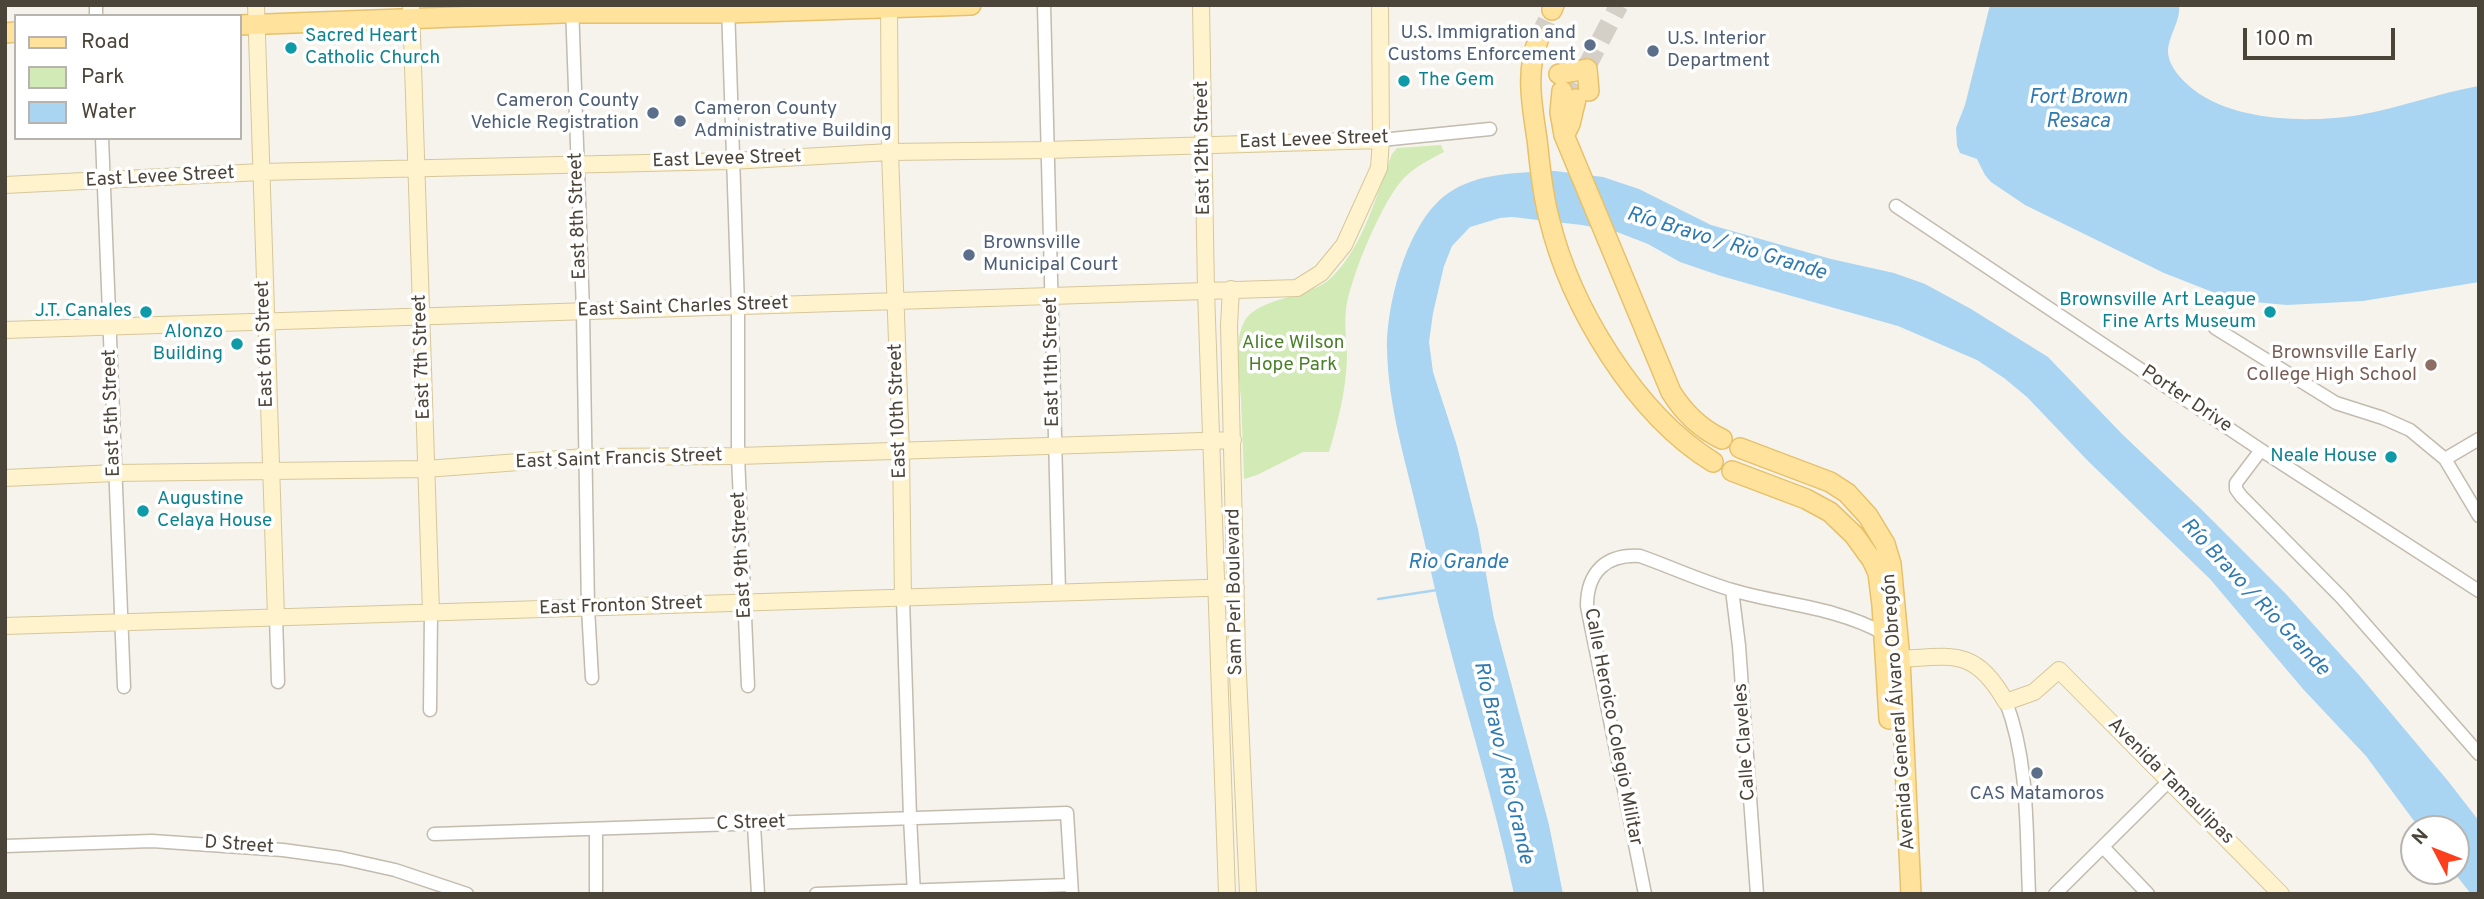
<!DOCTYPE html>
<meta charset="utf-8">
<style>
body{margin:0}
#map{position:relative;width:2484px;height:899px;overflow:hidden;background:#f6f3ec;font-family:Overpass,sans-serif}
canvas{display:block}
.frame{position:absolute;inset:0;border:7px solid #4b4439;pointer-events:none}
.legend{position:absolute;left:14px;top:14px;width:228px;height:126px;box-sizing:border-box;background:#fff;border:2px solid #b7b4b0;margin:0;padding:9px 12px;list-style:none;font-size:21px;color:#4b4439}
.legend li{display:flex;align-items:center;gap:14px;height:35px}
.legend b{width:35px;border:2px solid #b7b4b0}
.north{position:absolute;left:2400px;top:815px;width:70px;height:70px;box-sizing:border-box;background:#fff;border:2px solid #b7b4b0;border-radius:50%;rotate:312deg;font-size:19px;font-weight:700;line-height:28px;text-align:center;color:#4b4439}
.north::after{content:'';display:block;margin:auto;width:24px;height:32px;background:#fc3f1d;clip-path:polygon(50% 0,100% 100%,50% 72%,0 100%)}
.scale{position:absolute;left:2243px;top:28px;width:152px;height:32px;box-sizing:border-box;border:4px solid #4b4439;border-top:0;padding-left:9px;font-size:21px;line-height:24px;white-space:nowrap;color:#4b4439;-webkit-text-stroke:5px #fff;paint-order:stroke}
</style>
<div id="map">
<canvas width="2484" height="899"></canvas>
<div class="frame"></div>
<ul class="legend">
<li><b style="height:9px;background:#ffe39c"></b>Road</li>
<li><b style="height:19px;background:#d2eab5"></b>Park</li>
<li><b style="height:19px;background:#a9d4f2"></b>Water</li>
</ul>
<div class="north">N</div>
<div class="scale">100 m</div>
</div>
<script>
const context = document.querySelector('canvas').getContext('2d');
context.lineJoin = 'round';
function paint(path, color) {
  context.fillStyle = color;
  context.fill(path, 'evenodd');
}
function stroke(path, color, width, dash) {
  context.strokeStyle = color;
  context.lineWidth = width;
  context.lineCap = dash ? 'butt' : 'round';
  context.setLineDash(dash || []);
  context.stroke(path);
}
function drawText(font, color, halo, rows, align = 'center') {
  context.font = font + ' Overpass,sans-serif';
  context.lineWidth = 7;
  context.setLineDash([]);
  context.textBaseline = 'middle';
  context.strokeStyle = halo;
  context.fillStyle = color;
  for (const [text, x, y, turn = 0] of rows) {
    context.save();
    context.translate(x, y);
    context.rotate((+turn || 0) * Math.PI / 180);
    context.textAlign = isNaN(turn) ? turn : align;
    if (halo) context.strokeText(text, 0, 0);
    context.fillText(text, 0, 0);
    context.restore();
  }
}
paint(new Path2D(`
 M1441,145L1444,152C1430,159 1415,167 1404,178C1382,201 1350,278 1346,310C1344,325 1347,342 1347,358C1346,390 1338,422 1329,452H1303L1257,475L1244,479C1243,452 1242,425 1241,398C1239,375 1234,345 1243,324C1255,296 1310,299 1331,278C1364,246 1376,195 1392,154L1397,148Z`), '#d2eab5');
paint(new Path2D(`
 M1990,5H2179C2181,21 2168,36 2168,52C2169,68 2183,81 2194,90C2236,122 2310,123 2359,115C2400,108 2438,93 2479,86V282L2363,301L2287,305L2233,300L2164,273L2025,205L1991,182L1985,175L1977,159L1960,153L1957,146L1956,128L1965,105Z
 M1555,171L1603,177L1639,189L1711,225L1831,259L1894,273L1925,284L1971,309L2048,357L2122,434L2201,509L2285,593L2359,675L2448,781L2479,821V894H2471L2453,871H2456V829H2420L2366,756L2303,689L2210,579L2088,461L2027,397L2004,378L1977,360L1898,326L1721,276L1680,262L1648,244L1617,232L1582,225L1512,217L1500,218L1470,227L1452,246L1444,266L1433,313L1429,342L1433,372L1457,446L1478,529L1494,619L1549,825L1563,894H1514C1493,795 1462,699 1438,602C1431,574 1426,546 1419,519C1406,462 1388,407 1387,348C1387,301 1408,222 1447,194C1477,172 1520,173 1555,171Z`), '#a9d4f2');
stroke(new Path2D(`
 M1378,599L1437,590`), '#a9d4f2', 2.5);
stroke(new Path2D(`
 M1539,38L1552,10
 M1587,66L1619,5
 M1569,96L1575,83`), '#d4d0c8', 19, [19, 10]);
const street = new Path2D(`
 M96,5V16
 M1044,5L1059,593
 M572,6L583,311L588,608L592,678
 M728,6L738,306V456L748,686
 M102,138L124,687
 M1381,140L1490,129
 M1896,206L2261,450L2479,591
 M2215,328L2336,403L2383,418L2410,430L2445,459L2479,439
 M2261,450L2236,483V489L2241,496L2342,598L2479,754
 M2445,459L2479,516
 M1732,590L1739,646L1757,894
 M903,599L910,817L914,894
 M276,617L278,682
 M2006,702C2029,762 2026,830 2029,894
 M430,710L431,612
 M754,825L758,894
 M596,829V894
 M434,834L1067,813L1072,894
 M5,846L152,841L283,850L341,858L395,870L467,894
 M2103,847L2148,894
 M816,894L1071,885
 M1645,894L1587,606C1587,572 1606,554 1640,556C1671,567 1701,581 1732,590C1783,605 1836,607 1883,633
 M2055,894L2169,781`);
const secondary = new Path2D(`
 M256,5L276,617
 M411,5L431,612
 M889,5L890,152L901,450L903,599
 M1201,5L1206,291L1227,894
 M5,185L261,172L731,161L890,152L1047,150L1381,140
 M1231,289L1229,325L1237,652L1248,894
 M5,330L1297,288L1321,273L1344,245L1379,168L1381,140L1380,5
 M5,478L115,473L426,469L585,457L738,456L1233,440
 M5,626L1236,587
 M1900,659C1954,656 1975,648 2006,702L2034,692L2059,670L2281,894`);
const primary = new Path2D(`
 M1552,10L1554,5
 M240,25L562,13H728L971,5
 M5,33L16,32
 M1539,38C1525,69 1532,106 1537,139C1540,165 1542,192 1549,218C1570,306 1635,414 1713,462
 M1587,69L1589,91
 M1559,74L1587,69
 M1562,91L1560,112L1564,135L1671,392C1684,413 1699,428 1722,439
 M1565,134L1570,124L1576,99
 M1740,448L1830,482L1847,493L1868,516L1885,544L1891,564L1900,659L1911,894
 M1732,471L1806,499L1830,512L1854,535L1872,560L1878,573L1882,605L1889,719`);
stroke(street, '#c2bbae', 15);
stroke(secondary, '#d6c79b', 18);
stroke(primary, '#e6c16a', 22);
stroke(street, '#fff', 12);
stroke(secondary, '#fff3cd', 16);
stroke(primary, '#ffe39c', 19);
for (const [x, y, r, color] of [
 [1590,45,7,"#5c6f8a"],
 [291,48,7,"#0f9aa8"],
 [1653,51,7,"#5c6f8a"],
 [1404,81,7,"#0f9aa8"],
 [653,113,7,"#5c6f8a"],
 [680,121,7,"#5c6f8a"],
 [969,255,7,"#5c6f8a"],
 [146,312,7,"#0f9aa8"],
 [2270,312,7,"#0f9aa8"],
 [237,344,7,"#0f9aa8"],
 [2431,365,7,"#8d6e63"],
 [2391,457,7,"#0f9aa8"],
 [143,511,7,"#0f9aa8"],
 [2037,773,7,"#5c6f8a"]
]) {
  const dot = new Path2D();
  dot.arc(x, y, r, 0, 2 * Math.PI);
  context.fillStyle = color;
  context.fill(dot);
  stroke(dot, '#fff', 2.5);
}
drawText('19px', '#4e5e75', '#fff', [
 ["U.S. Immigration and",1576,34,"right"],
 ["Customs Enforcement",1576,56,"right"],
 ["U.S. Interior",1667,40],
 ["Department",1667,62],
 ["Cameron County",639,102,"right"],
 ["Vehicle Registration",639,124,"right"],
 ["Cameron County",694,110],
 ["Administrative Building",694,132],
 ["Brownsville",983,244],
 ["Municipal Court",983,266],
 ["CAS Matamoros",2037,795,"center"]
], 'left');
drawText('19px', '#0d838f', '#fff', [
 ["Sacred Heart",305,37,"left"],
 ["Catholic Church",305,59,"left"],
 ["The Gem",1418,81,"left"],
 ["Brownsville Art League",2256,301],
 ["Fine Arts Museum",2256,323],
 ["J.T. Canales",132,312],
 ["Alonzo",223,333],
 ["Building",223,355],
 ["Neale House",2377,457],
 ["Augustine",157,500,"left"],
 ["Celaya House",157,522,"left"]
], 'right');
drawText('19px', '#4b4439', '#fff', [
 ["East Levee Street",1314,141,-2],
 ["East 12th Street",1204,148,-91],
 ["East Levee Street",727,160,-2],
 ["East Levee Street",160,178,-3],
 ["East 8th Street",579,216,-92],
 ["East Saint Charles Street",683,308,-2],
 ["East 6th Street",266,344,-92],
 ["East 7th Street",423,357,-92],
 ["East 11th Street",1053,362,-91],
 ["Porter Drive",2186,400,34],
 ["East 10th Street",899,411,-92],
 ["East 5th Street",113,413,-92],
 ["East Saint Francis Street",619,460,-2],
 ["East 9th Street",743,555,-93],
 ["Sam Perl Boulevard",1236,592,-91],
 ["East Fronton Street",621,607,-2],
 ["Avenida General Álvaro Obregón",1900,712,-94],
 ["Calle Heroico Colegio Militar",1612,727,79],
 ["Calle Claveles",1746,742,-94],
 ["Avenida Tamaulipas",2170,782,45],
 ["C Street",751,824,-2],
 ["D Street",239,846,4]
]);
drawText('19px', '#4a7f2a', '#fff', [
 ["Alice Wilson",1293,344],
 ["Hope Park",1293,366]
]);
drawText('19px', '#785e54', '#fff', [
 ["Brownsville Early",2417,354],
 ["College High School",2417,376]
], 'right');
drawText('italic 21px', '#2e7ab2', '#fff', [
 ["Fort Brown",2078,99],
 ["Resaca",2078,123],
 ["Río Bravo / Rio Grande",1726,245,17],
 ["Rio Grande",1458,564],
 ["Río Bravo / Rio Grande",2254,598,47],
 ["Río Bravo / Rio Grande",1502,763,77]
]);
</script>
